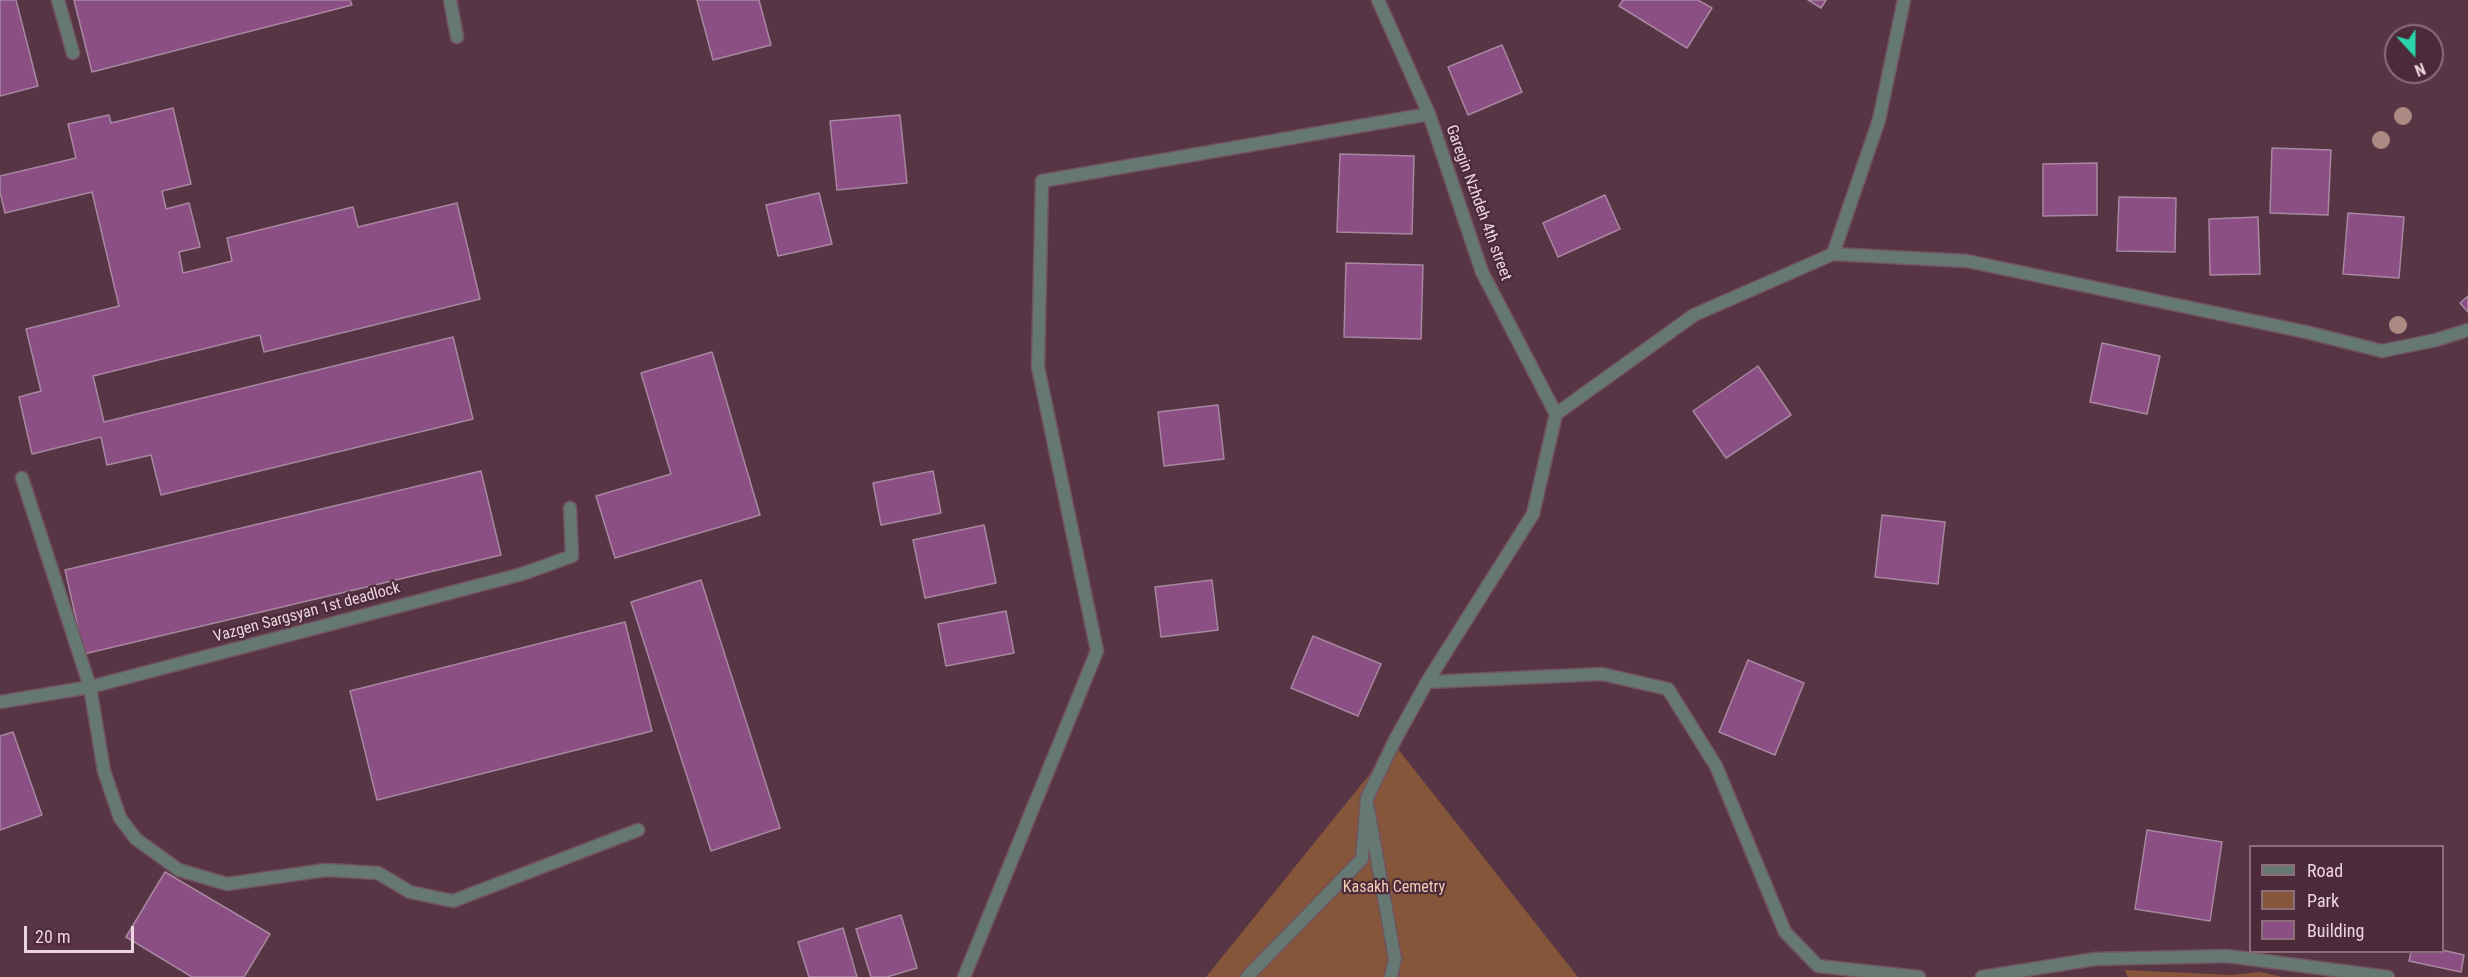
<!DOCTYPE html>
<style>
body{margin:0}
#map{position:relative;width:2468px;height:977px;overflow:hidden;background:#573544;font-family:"Roboto Condensed",sans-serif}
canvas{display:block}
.legend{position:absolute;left:2249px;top:845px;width:195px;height:108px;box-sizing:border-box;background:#4c2a39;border:2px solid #8c6e7b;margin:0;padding:8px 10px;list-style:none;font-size:18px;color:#ecd5de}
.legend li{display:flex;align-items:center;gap:12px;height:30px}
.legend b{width:30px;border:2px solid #8c6e7b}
.north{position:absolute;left:2384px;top:24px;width:60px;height:60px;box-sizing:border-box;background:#4c2a39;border:2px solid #8c6e7b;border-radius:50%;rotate:159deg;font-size:16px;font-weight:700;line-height:24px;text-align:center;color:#ecd5de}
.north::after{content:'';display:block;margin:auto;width:21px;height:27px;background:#28d5ad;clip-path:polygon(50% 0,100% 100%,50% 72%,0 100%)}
.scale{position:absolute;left:24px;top:926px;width:110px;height:27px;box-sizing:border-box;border:3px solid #ecd5de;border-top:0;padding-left:8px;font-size:18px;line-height:21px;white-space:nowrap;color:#ecd5de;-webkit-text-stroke:4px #4c2a39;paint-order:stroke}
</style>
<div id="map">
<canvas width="2468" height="977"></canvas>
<ul class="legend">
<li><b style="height:8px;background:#657871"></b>Road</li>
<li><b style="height:16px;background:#855639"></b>Park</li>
<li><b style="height:16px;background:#8b4f83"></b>Building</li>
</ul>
<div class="north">N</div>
<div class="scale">20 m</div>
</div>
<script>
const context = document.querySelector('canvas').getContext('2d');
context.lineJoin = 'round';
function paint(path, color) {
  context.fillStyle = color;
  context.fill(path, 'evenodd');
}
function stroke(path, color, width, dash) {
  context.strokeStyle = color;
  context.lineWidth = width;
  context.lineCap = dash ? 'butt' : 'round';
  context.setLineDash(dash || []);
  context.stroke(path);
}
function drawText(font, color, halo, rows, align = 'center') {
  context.font = font + ' "Roboto Condensed",sans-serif';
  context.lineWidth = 4.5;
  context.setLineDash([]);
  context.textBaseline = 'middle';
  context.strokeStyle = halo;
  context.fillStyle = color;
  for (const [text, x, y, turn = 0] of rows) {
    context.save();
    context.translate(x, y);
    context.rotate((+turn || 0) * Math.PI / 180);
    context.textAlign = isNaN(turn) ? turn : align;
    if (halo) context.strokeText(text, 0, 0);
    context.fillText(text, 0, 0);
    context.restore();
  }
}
paint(new Path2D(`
 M1394,744L1578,977H1206Z
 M2125,970L2233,975L2260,972L2283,977H2128Z`), '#855639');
const building = new Path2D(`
 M0,0H16L38,86L0,96Z
 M74,0H350L352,5L92,72Z
 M697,0H759L771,45L713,60Z
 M1623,0H1698L1712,8L1687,48L1619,6Z
 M1808,0H1826L1821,8Z
 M1502,45L1522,92L1468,115L1448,67Z
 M173,108L191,184L162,191L166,209L189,203L200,247L179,252L183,273L232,261L227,238L353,207L358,227L457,203L480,299L264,352L260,335L93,376L104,422L453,337L473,419L161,495L151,455L107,465L101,437L32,454L19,397L41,391L26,329L119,306L92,192L5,213L0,192V176L76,158L68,124L109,115L111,123Z
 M900,115L907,183L837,190L830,121Z
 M2272,148L2331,150L2328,215L2270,213Z
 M1340,154L1414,156L1412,234L1337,232Z
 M2097,163V215L2043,216V164Z
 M819,193L832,244L778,256L766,205Z
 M1605,195L1620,229L1558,257L1543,223Z
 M2119,197L2176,198L2175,252L2117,251Z
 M2348,213L2404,217L2399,278L2343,274Z
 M2258,217L2260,274L2210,275L2209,219Z
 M1346,263L1423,265L1421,339L1344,337Z
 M2468,296V312L2460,303Z
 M2102,343L2160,356L2147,414L2090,402Z
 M712,352L760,515L615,558L596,496L671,474L641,373Z
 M1758,366L1791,415L1726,458L1693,411Z
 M1218,405L1224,459L1164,466L1158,412Z
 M481,471L501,555L84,654L65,570Z
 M933,471L941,513L881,525L873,483Z
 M1882,515L1945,522L1938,584L1875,577Z
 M984,525L996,583L925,598L913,540Z
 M701,580L780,828L711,851L631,602Z
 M1212,580L1218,630L1161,637L1155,587Z
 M1006,611L1014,653L946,666L938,624Z
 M625,622L652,731L377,800L350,691Z
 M1313,636L1381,664L1358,716L1291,688Z
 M1748,660L1804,683L1775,755L1719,732Z
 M13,732L42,815L0,830V736Z
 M2147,830L2222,842L2210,921L2135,909Z
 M165,872L270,934L244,977H192L126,937Z
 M901,915L917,968L887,977H871L856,929Z
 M843,928L857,977H809L798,942Z
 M2442,950L2464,955L2461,972L2409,961L2411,952Z`);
paint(building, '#8b4f83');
stroke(building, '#a887a2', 1.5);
const service = new Path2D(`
 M58,0L73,53
 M22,478L90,687L104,771L120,818L136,839L179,870L227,884L326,870L378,873L410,892L453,901L638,830
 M1368,808L1395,959L1391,977`);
const minor = new Path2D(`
 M450,0L457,37
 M1378,0L1429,114L1482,272L1556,414
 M1833,254L1879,120L1904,0
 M1427,682L1602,674L1668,689L1716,766L1785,932L1818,966L1919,977
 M0,702L90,687L522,574L572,556L570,508
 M964,977L1097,651L1038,367L1042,181L1429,114
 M1247,977L1362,859L1367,798L1395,740L1427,682L1533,514L1556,414L1694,315L1833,254L1967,261L2306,332L2382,351L2436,340L2468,330
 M1982,977L2095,959L2227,956L2388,977`);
stroke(service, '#725260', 15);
stroke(minor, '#725260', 15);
stroke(service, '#657871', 12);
stroke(minor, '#657871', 12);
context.fillStyle = '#ad8983';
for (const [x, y] of [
 [2403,116],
 [2381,140],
 [2398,325]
]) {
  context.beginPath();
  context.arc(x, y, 9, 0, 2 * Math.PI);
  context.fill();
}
drawText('16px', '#ecd5de', '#4c2a39', [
 ["Garegin Nzhdeh 4th street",1478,203,70],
 ["Vazgen Sargsyan 1st deadlock",307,613,-15]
]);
drawText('16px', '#f4cdb6', '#4c2a39', [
 ["Kasakh Cemetry",1394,888]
]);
</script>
